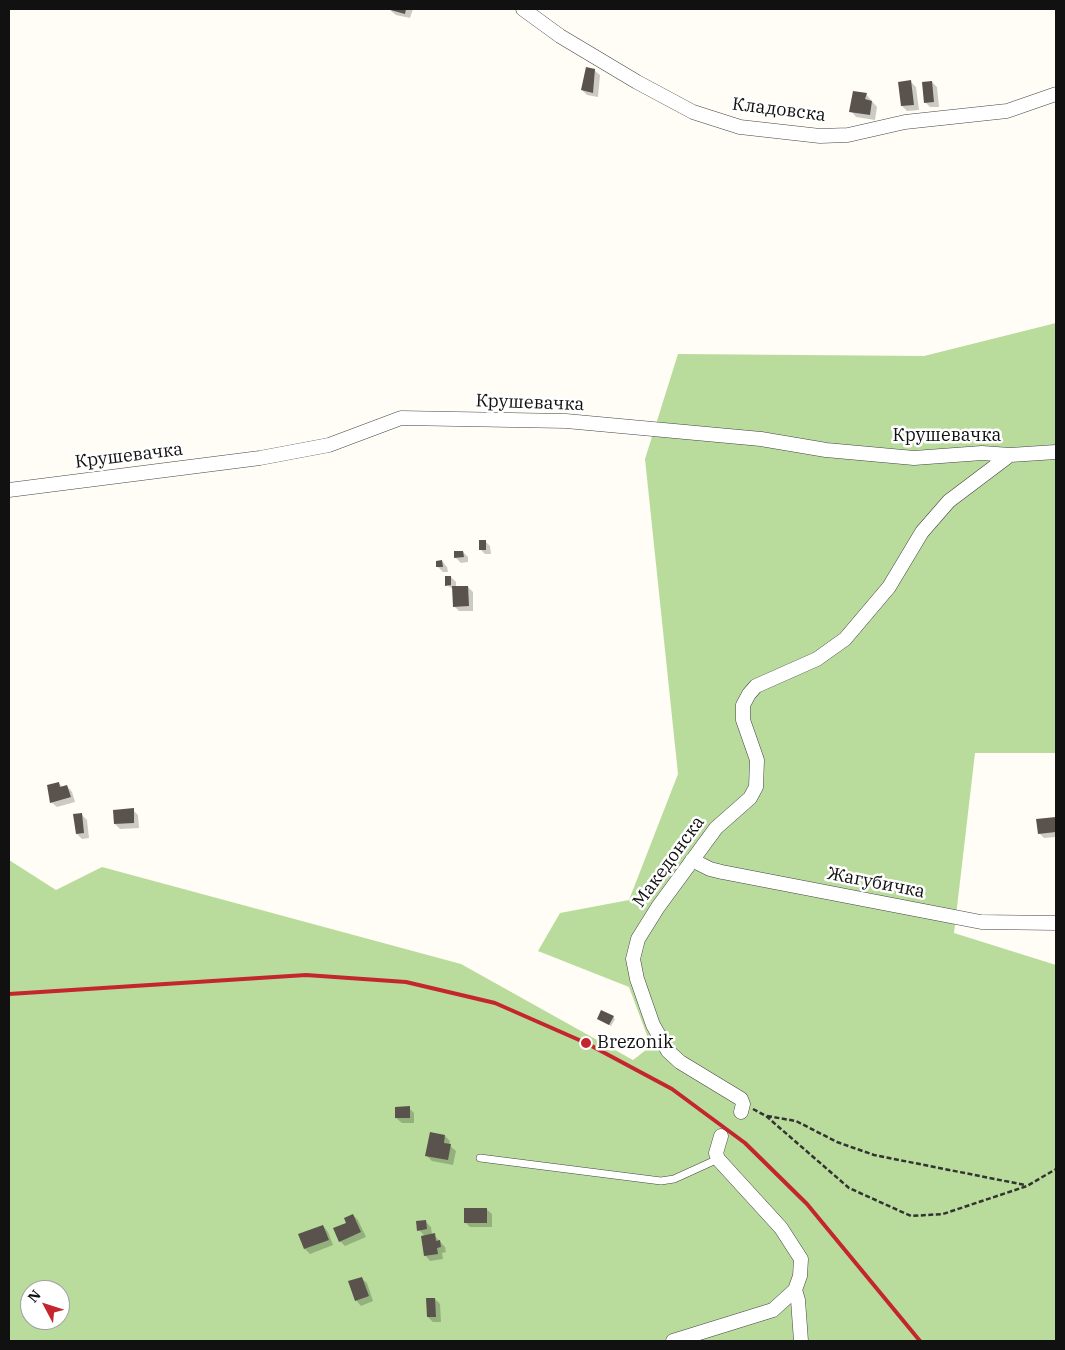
<!DOCTYPE html>
<meta charset="utf-8">
<style>
body{margin:0}
#map{position:relative;width:1065px;height:1350px;overflow:hidden;background:#fffdf5;font-family:"IBM Plex Serif",serif}
canvas{display:block}
.frame{position:absolute;inset:0;border:10px solid #111;pointer-events:none}
.north{position:absolute;left:20px;top:1280px;width:50px;height:50px;box-sizing:border-box;background:#fff;border:1px solid #a0a0a0;border-radius:50%;rotate:310deg;font-size:14px;font-weight:700;line-height:20px;text-align:center;color:#111}
.north::after{content:'';display:block;margin:auto;width:18px;height:22px;background:#c4262e;clip-path:polygon(50% 0,100% 100%,50% 72%,0 100%)}
</style>
<div id="map">
<canvas width="1065" height="1350"></canvas>
<div class="frame"></div>
<div class="north">N</div>
</div>
<script>
const context = document.querySelector('canvas').getContext('2d');
context.lineJoin = 'round';
function paint(path, color) {
  context.fillStyle = color;
  context.fill(path, 'evenodd');
}
function stroke(path, color, width, dash) {
  context.strokeStyle = color;
  context.lineWidth = width;
  context.lineCap = dash ? 'butt' : 'round';
  context.setLineDash(dash || []);
  context.stroke(path);
}
function drawText(font, color, halo, rows, align = 'center') {
  context.font = font + ' "IBM Plex Serif",serif';
  context.lineWidth = 5;
  context.setLineDash([]);
  context.textBaseline = 'middle';
  context.strokeStyle = halo;
  context.fillStyle = color;
  for (const [text, x, y, turn = 0] of rows) {
    context.save();
    context.translate(x, y);
    context.rotate((+turn || 0) * Math.PI / 180);
    context.textAlign = isNaN(turn) ? turn : align;
    if (halo) context.strokeText(text, 0, 0);
    context.fillText(text, 0, 0);
    context.restore();
  }
}
paint(new Path2D(`
 M1056,323V753H975L954,933L1056,965V1341H9V860L56,890L102,867L461,964L633,1060L651,1046L629,987L538,951L560,913L629,900L678,774L645,459L678,354L924,356ZM30,1290H60V1320H30Z`), '#b9dc9c');
paint(new Path2D(`
 M413,9L410,18L396,15L390,10Z
 M594,70L600,75L598,97L587,95L582,90Z
 M910,81L916,87L919,110L907,111L902,106Z
 M932,82L937,87L939,107H930L925,102Z
 M866,94L877,107L875,120L856,117L851,111Z
 M485,541L490,546L491,554H485L480,549Z
 M463,552L468,557V562L461,563L455,557Z
 M442,561L447,567L448,572H443L438,567Z
 M451,577L456,582V587H468L473,592V611H459L454,606V590L447,585Z
 M58,783L63,787L67,786L72,792L75,802L57,807L51,802Z
 M133,810L138,815L139,828L120,829L115,824Z
 M81,814L87,820L89,838L82,839L77,834Z
 M1056,819V837L1044,838L1039,833L1037,821Z
 M613,1017L615,1019L611,1026L598,1019Z
 M409,1108L414,1113V1123H402L396,1118Z
 M445,1136L450,1141L449,1145L456,1151L453,1165L432,1161L426,1155Z
 M486,1209L492,1214V1227H470L465,1222Z
 M353,1215L358,1220L366,1237L345,1246L340,1241Z
 M425,1221L431,1227L432,1235H434L445,1247L446,1252L442,1253L443,1259L430,1261L425,1255V1236L419,1230Z
 M323,1226L328,1232L333,1245L310,1254L305,1249L300,1235Z
 M361,1278L367,1283L373,1301L361,1306L356,1300Z
 M435,1299L440,1304L441,1322H433L428,1317Z`), '#0003');
paint(new Path2D(`
 M387,9H406L405,14Z
 M586,67L595,69L593,93L581,90Z
 M911,80L914,105L901,106L898,82Z
 M932,81L934,102L924,103L922,82Z
 M853,91L867,93L865,99L872,101L870,115L849,112Z
 M479,540H486V550H479Z
 M454,551H463L464,557L454,558Z
 M442,560L443,567H436V561Z
 M445,576H451V585L445,586Z
 M452,586H468L469,606L453,607Z
 M59,782L60,787L67,785L71,797L50,803L47,785Z
 M134,808V823L114,824L113,810Z
 M82,813L84,833L76,834L73,814Z
 M1056,817V832L1038,834L1036,819Z
 M601,1010L614,1016L609,1025L597,1019Z
 M410,1106V1118H395V1107Z
 M430,1132L445,1135L444,1143L451,1144L448,1160L425,1156Z
 M464,1208H487V1223H464Z
 M353,1214L361,1232L339,1242L333,1228L346,1223L344,1218Z
 M426,1220L427,1229L417,1231L416,1221Z
 M323,1225L329,1240L304,1249L298,1234Z
 M435,1233L436,1241L440,1240L441,1247L437,1248L438,1254L424,1256L421,1236Z
 M362,1277L369,1296L355,1301L348,1281Z
 M426,1298H435L436,1317H427Z`), '#5a524d');
const lane = new Path2D(`
 M480,1158L661,1181L674,1179L718,1159`);
const street = new Path2D(`
 M523,9L560,36L637,82L693,112L740,127L820,136L848,135L905,122L1007,111L1056,94
 M9,490L260,458L329,445L401,418L566,421L761,439L826,450L914,458L982,453L1010,455L1056,452
 M692,860L710,869L722,872L981,922L1056,923
 M741,1112L743,1104L741,1099L680,1062L668,1051L653,1025L637,979L633,959L638,939L658,907L716,828L750,798L756,787L757,760L743,720V705L749,694L756,686L817,659L845,639L889,587L922,532L949,501L1010,455
 M795,1290L798,1300L801,1341
 M673,1341L773,1310L795,1290L800,1276L801,1259L781,1228L718,1159L716,1153L721,1136`);
stroke(lane, '#444', 8);
stroke(street, '#444', 15);
stroke(new Path2D(`
 M753,1109L766,1116L849,1188L911,1216L943,1214L1027,1186L1056,1169
 M767,1116L796,1121L837,1142L874,1155L1025,1185`), '#333', 2.5, [5, 2.5]);
stroke(lane, '#fff', 7);
stroke(street, '#fff', 14);
stroke(new Path2D(`
 M9,994L306,975L406,982L495,1003L586,1043L672,1089L745,1143L807,1204L920,1341`), '#c4262e', 4);
for (const [x, y, r, color] of [
 [586,1043,6,"#c4262e"]
]) {
  const dot = new Path2D();
  dot.arc(x, y, r, 0, 2 * Math.PI);
  context.fillStyle = color;
  context.fill(dot);
  stroke(dot, '#fff', 2);
}
drawText('18px', '#111', '#fff', [
 ["Кладовска",779,110,7],
 ["Крушевачка",530,403,2],
 ["Крушевачка",947,436],
 ["Крушевачка",129,456,-7],
 ["Македонска",669,862,-54],
 ["Жагубичка",876,883,11]
]);
drawText('18px', '#111', '#fff', [
 ["Brezonik",597,1043]
], 'left');
</script>
